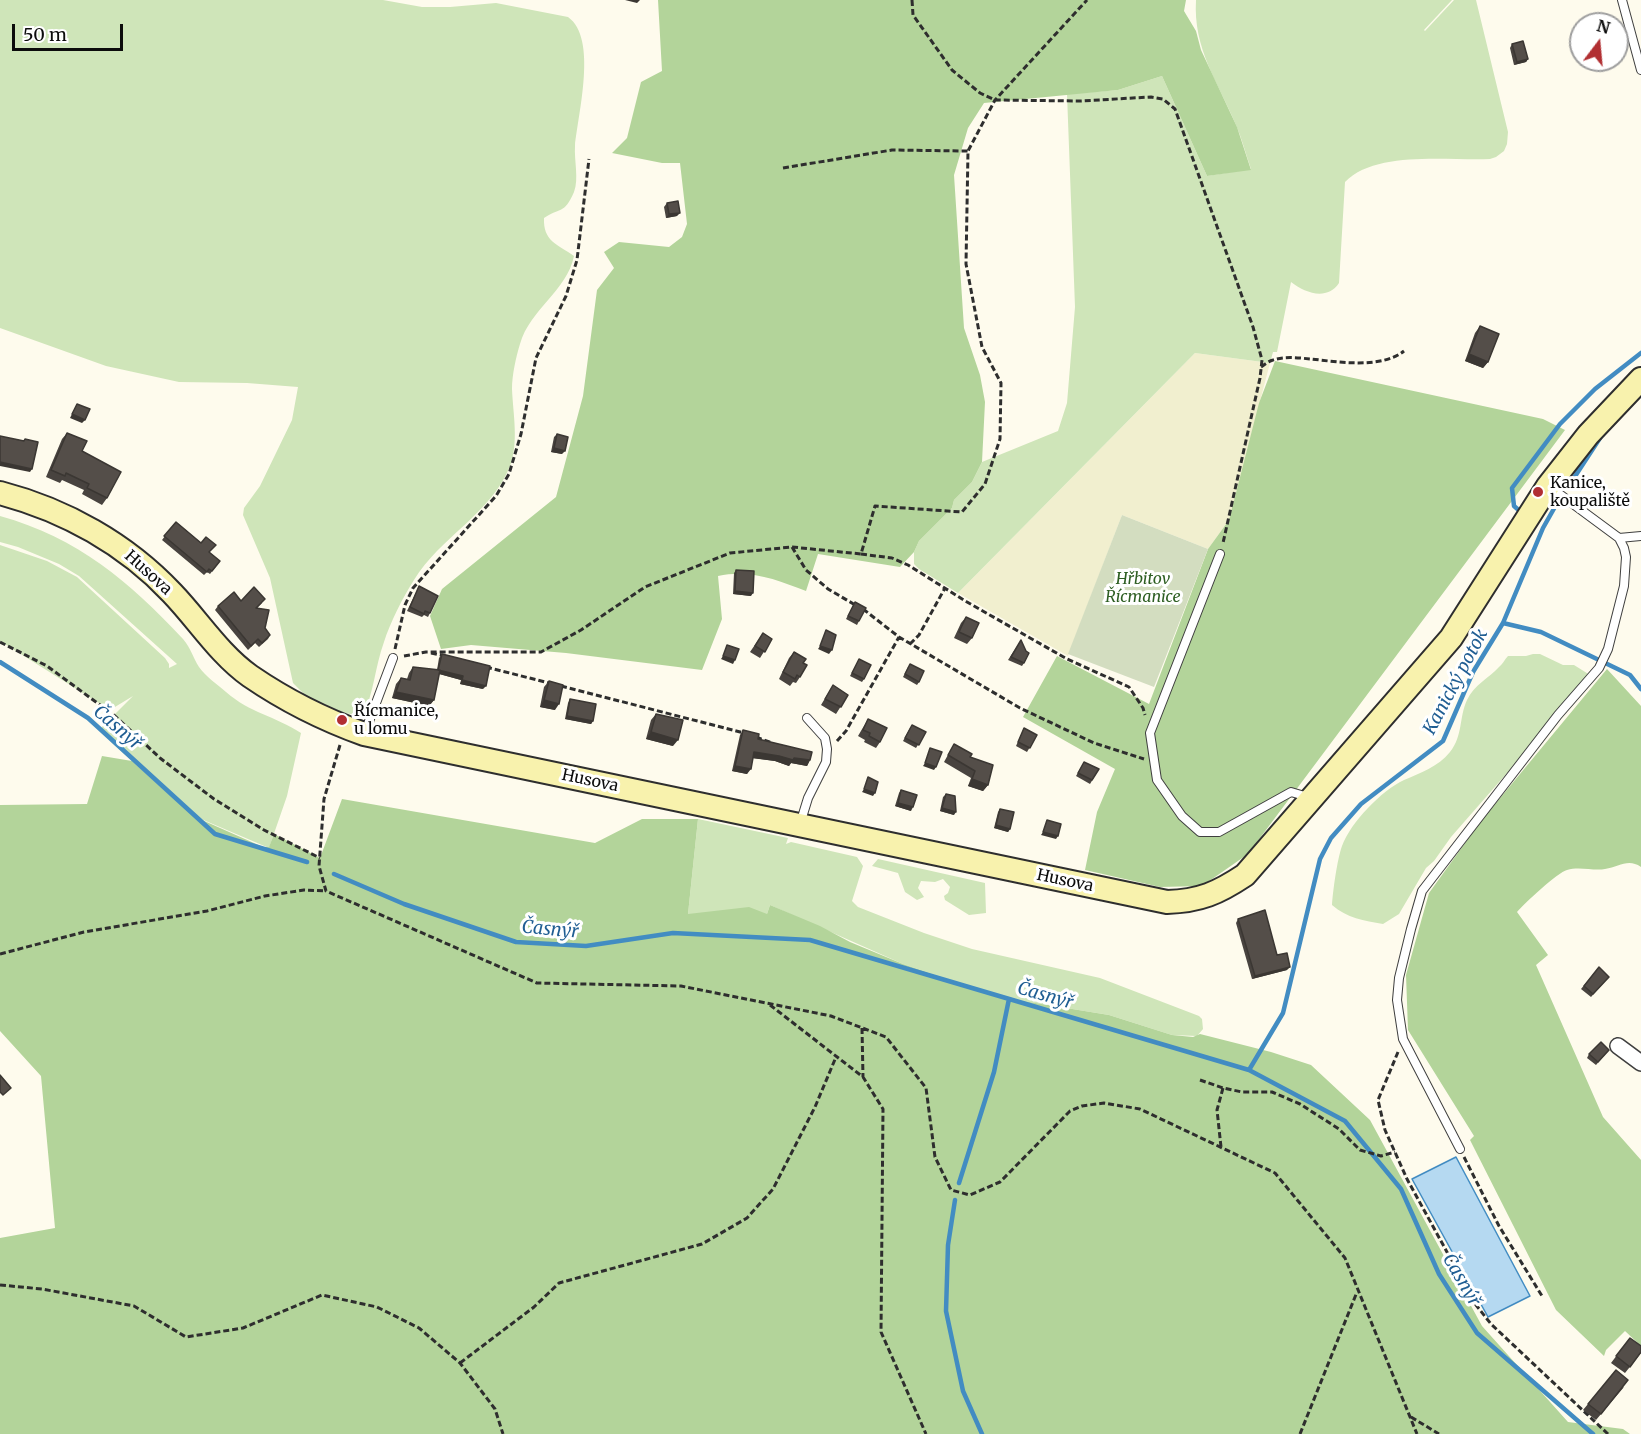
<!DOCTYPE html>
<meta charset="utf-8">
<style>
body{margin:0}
#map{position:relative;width:1641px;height:1434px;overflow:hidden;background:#fefbed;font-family:Merriweather,serif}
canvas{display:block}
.north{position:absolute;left:1569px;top:12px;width:60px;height:60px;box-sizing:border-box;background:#fff;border:2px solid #9e9e9e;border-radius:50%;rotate:16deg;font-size:16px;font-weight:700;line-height:24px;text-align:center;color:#0c0c0c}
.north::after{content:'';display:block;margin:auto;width:21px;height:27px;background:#b12f32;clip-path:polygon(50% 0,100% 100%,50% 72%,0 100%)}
.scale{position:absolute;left:12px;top:24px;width:111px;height:27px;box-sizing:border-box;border:3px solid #0c0c0c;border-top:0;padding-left:8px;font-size:18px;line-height:21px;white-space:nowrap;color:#0c0c0c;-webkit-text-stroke:4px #fff;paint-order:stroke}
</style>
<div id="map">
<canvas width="1641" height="1434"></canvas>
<div class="north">N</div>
<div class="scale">50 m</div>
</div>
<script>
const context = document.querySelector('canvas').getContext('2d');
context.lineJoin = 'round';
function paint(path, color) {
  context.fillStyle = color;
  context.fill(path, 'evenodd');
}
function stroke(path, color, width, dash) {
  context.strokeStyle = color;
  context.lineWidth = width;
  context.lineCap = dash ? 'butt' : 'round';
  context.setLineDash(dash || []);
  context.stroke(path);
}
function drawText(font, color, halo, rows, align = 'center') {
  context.font = font + ' Merriweather,serif';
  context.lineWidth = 6;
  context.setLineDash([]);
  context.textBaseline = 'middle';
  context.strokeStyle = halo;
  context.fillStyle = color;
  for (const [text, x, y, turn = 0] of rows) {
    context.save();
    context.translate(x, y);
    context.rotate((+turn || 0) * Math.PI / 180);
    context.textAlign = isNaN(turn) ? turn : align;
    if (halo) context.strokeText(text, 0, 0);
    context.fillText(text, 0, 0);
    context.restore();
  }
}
paint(new Path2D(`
 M1195,353L1270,363L1229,520L1208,549L1122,515L1068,656L958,593Z`), '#f1efcf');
paint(new Path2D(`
 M0,0H383L422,7H450L496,3L568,17C598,38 578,114 575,146C574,160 579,179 574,192C564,215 560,207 544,218C543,241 557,244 574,256C567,291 530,309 520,344C516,357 512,375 512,389C513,414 519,442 510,466C491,514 440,537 414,580C403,597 390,623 384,642C375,667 374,692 363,716L344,713L306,696L293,683L270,578L243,515L244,508L260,486L292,420L298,387L247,383L179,382L106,366L0,328Z
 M1196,0H1452L1424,30L1425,31L1454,0H1476L1508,132L1507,144L1504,151L1496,157L1490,159C1448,161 1376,150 1345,182L1339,283C1327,301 1305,293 1291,282L1277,352H1273L1270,363L1195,353L958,593L919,569L914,564V552L919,541L952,508L954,500L972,482L982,462L1058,431L1067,403L1075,307L1067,94L1118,90L1162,76L1207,176L1251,169C1246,155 1242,139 1236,125C1218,82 1193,49 1196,0Z
 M0,516C78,538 129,581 183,639C191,648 193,658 199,667C205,676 217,684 226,692C250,713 275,716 301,733L287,796L269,848L194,816L112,743L100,729L133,696L110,710L0,641V545L47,561L77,577L165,658L169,664V668L177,664L79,576L59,564L18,547L0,542Z
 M1533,654H1540L1563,665H1574L1590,675L1570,701L1451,837L1434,861L1426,868L1399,914L1383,924C1364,921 1347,918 1332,905C1333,891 1337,860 1342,846C1351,822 1381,791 1404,780C1420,773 1438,767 1450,752C1463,736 1459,717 1467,700C1474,685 1489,678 1499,667C1503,664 1504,660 1508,656H1526Z
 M698,819L788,838L786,844L791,842L857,857L863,866L852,901L858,907L924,933L972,949L1100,978L1199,1016L1202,1019L1203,1029L1197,1036L1172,1035L1109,1015L1005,998L988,993L903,964L770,905L767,914H688Z
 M878,859L985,883L986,913L969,915L945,900L944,896L948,893L950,887L943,879L935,882L921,881L918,888L924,897L917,900L905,892L898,873L872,866Z`), '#cfe5b9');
paint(new Path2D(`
 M658,0H1186L1184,11L1196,31L1201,50L1237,127L1251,170L1207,176L1162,76L1118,90L984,103L968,128L954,175L964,328L980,375L985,402L982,462L972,482L954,500L952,508L919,541L914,552L900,567L818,554L806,591C777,580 750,569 718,576L722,619L702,670L566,653L471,645L441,649L430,616L442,589L556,497L583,396L597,290L614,268L604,252L619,242L669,247L682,237L687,224L680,163H662L612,153L627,138L641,82L662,71Z
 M1275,361L1543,419L1565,430L1248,854L1202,886L1160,887L1085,870L1097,812L1115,769L1023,717L1057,656L1149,704L1208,549L1229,520L1259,403Z
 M1607,669L1641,706V867C1628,858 1619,867 1605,869C1593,871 1579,866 1567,870C1558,872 1524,904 1517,912L1548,955L1536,965L1603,1117L1641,1160V1346L1625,1331L1606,1350L1604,1356L1556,1310L1470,1140L1474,1136L1408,1030L1406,975L1429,893L1481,821Z
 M102,756L132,761L193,816L263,847H269L274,834L320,858L342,799L595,843L642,819H698L688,914L749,907L767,914L770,905L820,926L850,942L903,964L988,993L1005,998L1109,1015L1172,1035L1193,1037L1200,1034L1271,1052L1311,1065L1370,1120L1482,1326L1568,1422L1623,1429L1630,1434H0V1238L55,1228L41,1076L0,1031V805L87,804Z`), '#b3d49a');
paint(new Path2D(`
 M1122,515L1208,549L1154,687L1068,654Z`), '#d3ddc0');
const water = new Path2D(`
 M1456,1157L1530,1296L1488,1317L1412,1179Z`);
paint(water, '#b5d9f1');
stroke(water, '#428cc2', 1.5);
stroke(new Path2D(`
 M1570,484L1600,438
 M1522,513L1514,506L1512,488L1560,424L1595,389L1641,353
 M1503,623L1541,632L1630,675L1641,689
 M0,662L88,718L215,834L307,862
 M334,874L404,904L516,942L586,946L673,933L810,940L1249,1070L1345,1121L1401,1189L1439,1274L1477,1333L1593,1434
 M1249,1070L1283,1013L1320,859L1331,838L1361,804L1443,741L1473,672L1503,623L1543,528L1556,505
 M959,1183L994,1072L1009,999
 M955,1200L948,1245L946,1311L963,1391L982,1434`), '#428cc2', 4.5);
const service = new Path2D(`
 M1622,0L1641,70
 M1619,538L1641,536
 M1220,554L1150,733L1157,780L1182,816L1200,832H1219L1291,792L1308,797
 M365,732L393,658
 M800,824L808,798L826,762L827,749L825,738L807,718
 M1460,1149L1403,1039L1397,1000L1399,978L1411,929L1422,891L1558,715L1599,668L1608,649L1624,586L1626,557L1624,548L1619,538L1550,487`);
const minor = new Path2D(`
 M1618,1046L1641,1063`);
const secondary = new Path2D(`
 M0,493C65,510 126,544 172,593C198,620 219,654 250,676C285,700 325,720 364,734L1167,902C1200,901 1218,893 1245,875L1451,638L1548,486L1588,435L1641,379`);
stroke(service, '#3f3f3f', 10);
stroke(minor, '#3f3f3f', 18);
stroke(secondary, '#2e2e2e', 26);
stroke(new Path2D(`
 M912,0L913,15L952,70L980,93L995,100L1080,101L1151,97L1163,99L1175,109L1253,327L1262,360L1260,378L1223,543
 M783,168L892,150L968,151
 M1261,367C1265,364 1269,361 1273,360C1285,356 1299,358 1311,359C1339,362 1381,369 1404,351
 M792,547L806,570L828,589L857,606
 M861,554L892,558L908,565L967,602L1067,659L1129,687L1143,708L1145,715
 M863,609L899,637L1020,708L1094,743L1144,759
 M0,642L47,666L115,716L160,758L214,799L264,830L320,858
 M910,644L919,635L945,588
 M395,649L405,605L413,588L496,496L509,474L521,434L536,358L566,296L577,260L589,159
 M431,653L445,656
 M404,656L426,652H541L581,630L645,587L730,553L792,547L861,554L875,506L962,512L985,484L1000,439L1001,383L982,347L966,264L968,151L995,100L1087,0
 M486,667L549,683
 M561,686L744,733
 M756,737L772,743
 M837,741L846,731L899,637
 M340,745L324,799L319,866L326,891L537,983L681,986L831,1016L886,1037L926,1088L935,1157L951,1190L970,1195L1000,1182L1070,1111L1082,1106L1104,1103L1140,1109L1275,1173L1345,1258L1417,1434
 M0,954L84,932L207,911L265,896L304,890L326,891
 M770,1005L863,1077L883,1109L881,1332L926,1434
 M862,1028L863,1077
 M1398,1052L1378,1100L1385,1130L1407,1179L1476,1305L1491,1324L1608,1434
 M1200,1080L1223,1088L1242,1092H1272L1300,1104L1339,1129L1360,1150L1381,1156L1395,1152
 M1221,1147L1217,1110L1223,1088
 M1464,1157L1499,1226L1542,1296
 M0,1285L42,1289L134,1306L186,1337L243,1328L322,1295L377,1307L419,1328L460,1363L495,1409L503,1434
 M460,1363L534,1307L559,1283L702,1244L747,1218L773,1189L815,1107L836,1057
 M1411,1417L1439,1434
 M1300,1434L1357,1292`), '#2e2e2e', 3, [6, 3]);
stroke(service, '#fff', 8);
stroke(minor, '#fff', 15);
stroke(secondary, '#f8f2ad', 22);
paint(new Path2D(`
 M1512,44L1528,59L1526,62L1514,65L1510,48Z
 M667,203L677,216L666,218L664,207Z
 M1480,326L1488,362L1483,368L1465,361L1475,333Z
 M67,433L82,451L107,498L102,505L82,494L84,490L62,480L60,483L46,477L62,439Z
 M557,434L562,454L551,452L554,437Z
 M176,522L201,543L209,552L220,561L210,574L207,572L204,575L162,540Z
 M736,570L751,596L733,594L734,573Z
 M419,586L430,613L428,617L424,615L422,617L407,611Z
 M241,601L262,603L257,608L265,628L270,635L268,639L259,647L255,643L248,650L215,610L218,606Z
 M855,602L859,621L857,625L846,619Z
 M966,617L972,638L967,644L954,638L961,623Z
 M763,633L772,639L760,658L750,652Z
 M1021,640L1024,663L1022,666L1008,660Z
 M794,652L803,663L800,677L796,683L793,682L790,686L779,679L789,658Z
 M442,654L483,689L460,684L461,680L439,674L434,700L429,706L392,698L396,684L401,678L407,679L409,673L413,667L437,670L439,658Z
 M859,659L864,679L862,682L850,676Z
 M908,667L919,682L917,685L903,677Z
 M549,681L555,710L540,707L544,687Z
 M833,685L848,695L836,714L821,705Z
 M570,699L593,721L591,724L565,719L568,703Z
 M656,714L673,746L646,739L651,720Z
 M868,719L880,742L876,748L864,742L865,740L858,736Z
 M910,728L926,732L916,748L903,741Z
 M1024,728L1037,735L1027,752L1016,746Z
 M743,730L758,739L810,760L807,766L791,763L789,766L775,761L753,758L747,774L732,771L740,735Z
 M954,744L970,757L988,785L983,791L968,786L971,778L944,762Z
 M1084,762L1099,769L1090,784L1076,776Z
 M901,790L911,811L895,806L899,793Z
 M946,794L954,815L940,811L943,797Z
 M1000,809L1010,829L1008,832L994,828L998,812Z
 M1238,919L1287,970L1252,979L1236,923Z
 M1599,967L1609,977L1591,997L1581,989Z
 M1609,1050L1596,1065L1587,1058L1589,1054Z
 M1630,1338L1641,1353L1625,1373L1611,1363Z
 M1624,1387L1596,1420L1583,1410L1588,1404Z`), '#48433f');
paint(new Path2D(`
 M625,0H640L637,3Z
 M1528,59L1526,62L1514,65L1517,62Z
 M680,213L677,216L666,218L669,214Z
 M1469,354L1488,362L1483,368L1465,361Z
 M72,414L85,420L82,423L70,418Z
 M554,448L565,451L562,454L551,452Z
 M0,462L32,469L30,472L0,466Z
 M735,591L753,593L751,596L733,594Z
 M820,646L832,650L829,654L818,649Z
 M723,656L735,660L733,664L721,659Z
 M438,670L463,676L461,680L436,673Z
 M462,680L486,686L483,689L460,684Z
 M396,692L434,700L429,706L392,698Z
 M544,700L559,704L555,710L540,707Z
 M567,716L593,721L591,724L565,719Z
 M651,732L678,740L673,746L646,739Z
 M754,752L794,758L810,760L807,766L791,763L789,766L775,761L751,758Z
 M925,763L936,767L934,770L923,766Z
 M735,766L751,769L747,774L732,771Z
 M972,779L988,785L983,791L968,786Z
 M864,789L875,793L873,796L862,792Z
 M898,803L913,807L911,811L895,806Z
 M942,808L956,812L954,815L940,811Z
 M996,825L1010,829L1008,832L994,828Z
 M1043,832L1058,836L1056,839L1041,835Z
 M1290,967L1287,970L1252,979L1255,976Z`), '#3b3733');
const building = new Path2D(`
 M1523,41L1528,59L1517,62L1512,44Z
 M678,201L680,213L669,214L667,203Z
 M1480,326L1499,334L1488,362L1469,354Z
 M77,404L90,409L85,420L72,414Z
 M67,433L87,441L82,451L121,472L107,498L87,488L89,484L66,473L65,476L51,470Z
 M557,434L568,437L565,451L554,448Z
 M0,436L24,441L25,439L38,442L32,469L0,462Z
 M176,522L201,543L206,537L216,545L209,552L220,561L212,571L209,569L207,572L164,536Z
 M736,570L754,571L753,593L735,591Z
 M419,586L438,596L430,613L425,611L424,614L410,607Z
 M254,587L265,599L256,608L269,610L265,628L270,635L262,643L258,639L251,646L218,606L234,592L241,601Z
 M855,602L866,608L859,621L848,616Z
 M966,617L979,623L972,638L959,632Z
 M826,630L836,635L832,650L820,646Z
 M763,633L772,639L765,652L755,646Z
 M1021,640L1026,651L1029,653L1024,663L1011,657Z
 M727,645L739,649L735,660L723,656Z
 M794,652L806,659L803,663L807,665L800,677L797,675L795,679L783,672Z
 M442,654L490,666L486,686L462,680L463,676L438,670Z
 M859,659L871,665L864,679L852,673Z
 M910,664L924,671L919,682L905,674Z
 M413,667L440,670L434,700L396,692L401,678L410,680Z
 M549,681L563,685L559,704L544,700Z
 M833,685L848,695L841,707L825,699Z
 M570,699L596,704L593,721L567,716Z
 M656,714L683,720L678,740L651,732Z
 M868,719L887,728L880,742L869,736L870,733L863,730Z
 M912,725L926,732L919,745L905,738Z
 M1024,728L1037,735L1030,748L1018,742Z
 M743,730L759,734L758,739L812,752L810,760L794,758L793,760L779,756L754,752L751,769L735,766Z
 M954,744L972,754L970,757L993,765L988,785L972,779L975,771L948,755Z
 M930,748L942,752L936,767L925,763Z
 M1084,762L1099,769L1092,780L1078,773Z
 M868,777L878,782L875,793L864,789Z
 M901,790L917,795L913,807L898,803Z
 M946,794L955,796L956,812L942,808Z
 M1000,809L1014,812L1010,829L996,825Z
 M1047,820L1061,824L1058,836L1043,832Z
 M1265,910L1277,955L1287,953L1290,967L1255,976L1238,919Z
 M1599,967L1609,977L1593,994L1584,986Z
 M1601,1042L1609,1050L1598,1062L1589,1054Z
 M0,1075L11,1088L3,1095L0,1092Z
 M1630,1338L1641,1346V1352L1630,1367L1616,1356Z
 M1616,1370L1628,1380L1601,1414L1588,1404Z`);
paint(building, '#544e49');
stroke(building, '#3b3733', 1.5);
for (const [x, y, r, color] of [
 [1538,492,6,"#b12f32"],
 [342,720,6,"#b12f32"]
]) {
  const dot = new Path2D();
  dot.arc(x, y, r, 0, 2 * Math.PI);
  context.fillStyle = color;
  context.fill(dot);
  stroke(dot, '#fff', 2);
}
drawText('16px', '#0c0c0c', '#fff', [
 ["Kanice,",1550,483],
 ["koupaliště",1550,501],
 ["Řícmanice,",354,711],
 ["u lomu",354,729]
], 'left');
drawText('16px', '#0c0c0c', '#fff', [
 ["Husova",148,573,42],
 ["Husova",590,781,12],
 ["Husova",1065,881,12]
]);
drawText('italic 16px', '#2d5e22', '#fff', [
 ["Hřbitov",1143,579],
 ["Řícmanice",1143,597]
]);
drawText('italic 18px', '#205e93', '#fff', [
 ["Kanický potok",1456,682,-62],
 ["Časnýř",117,728,41],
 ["Časnýř",550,930,5],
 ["Časnýř",1045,996,16],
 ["Časnýř",1461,1280,60]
]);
</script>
